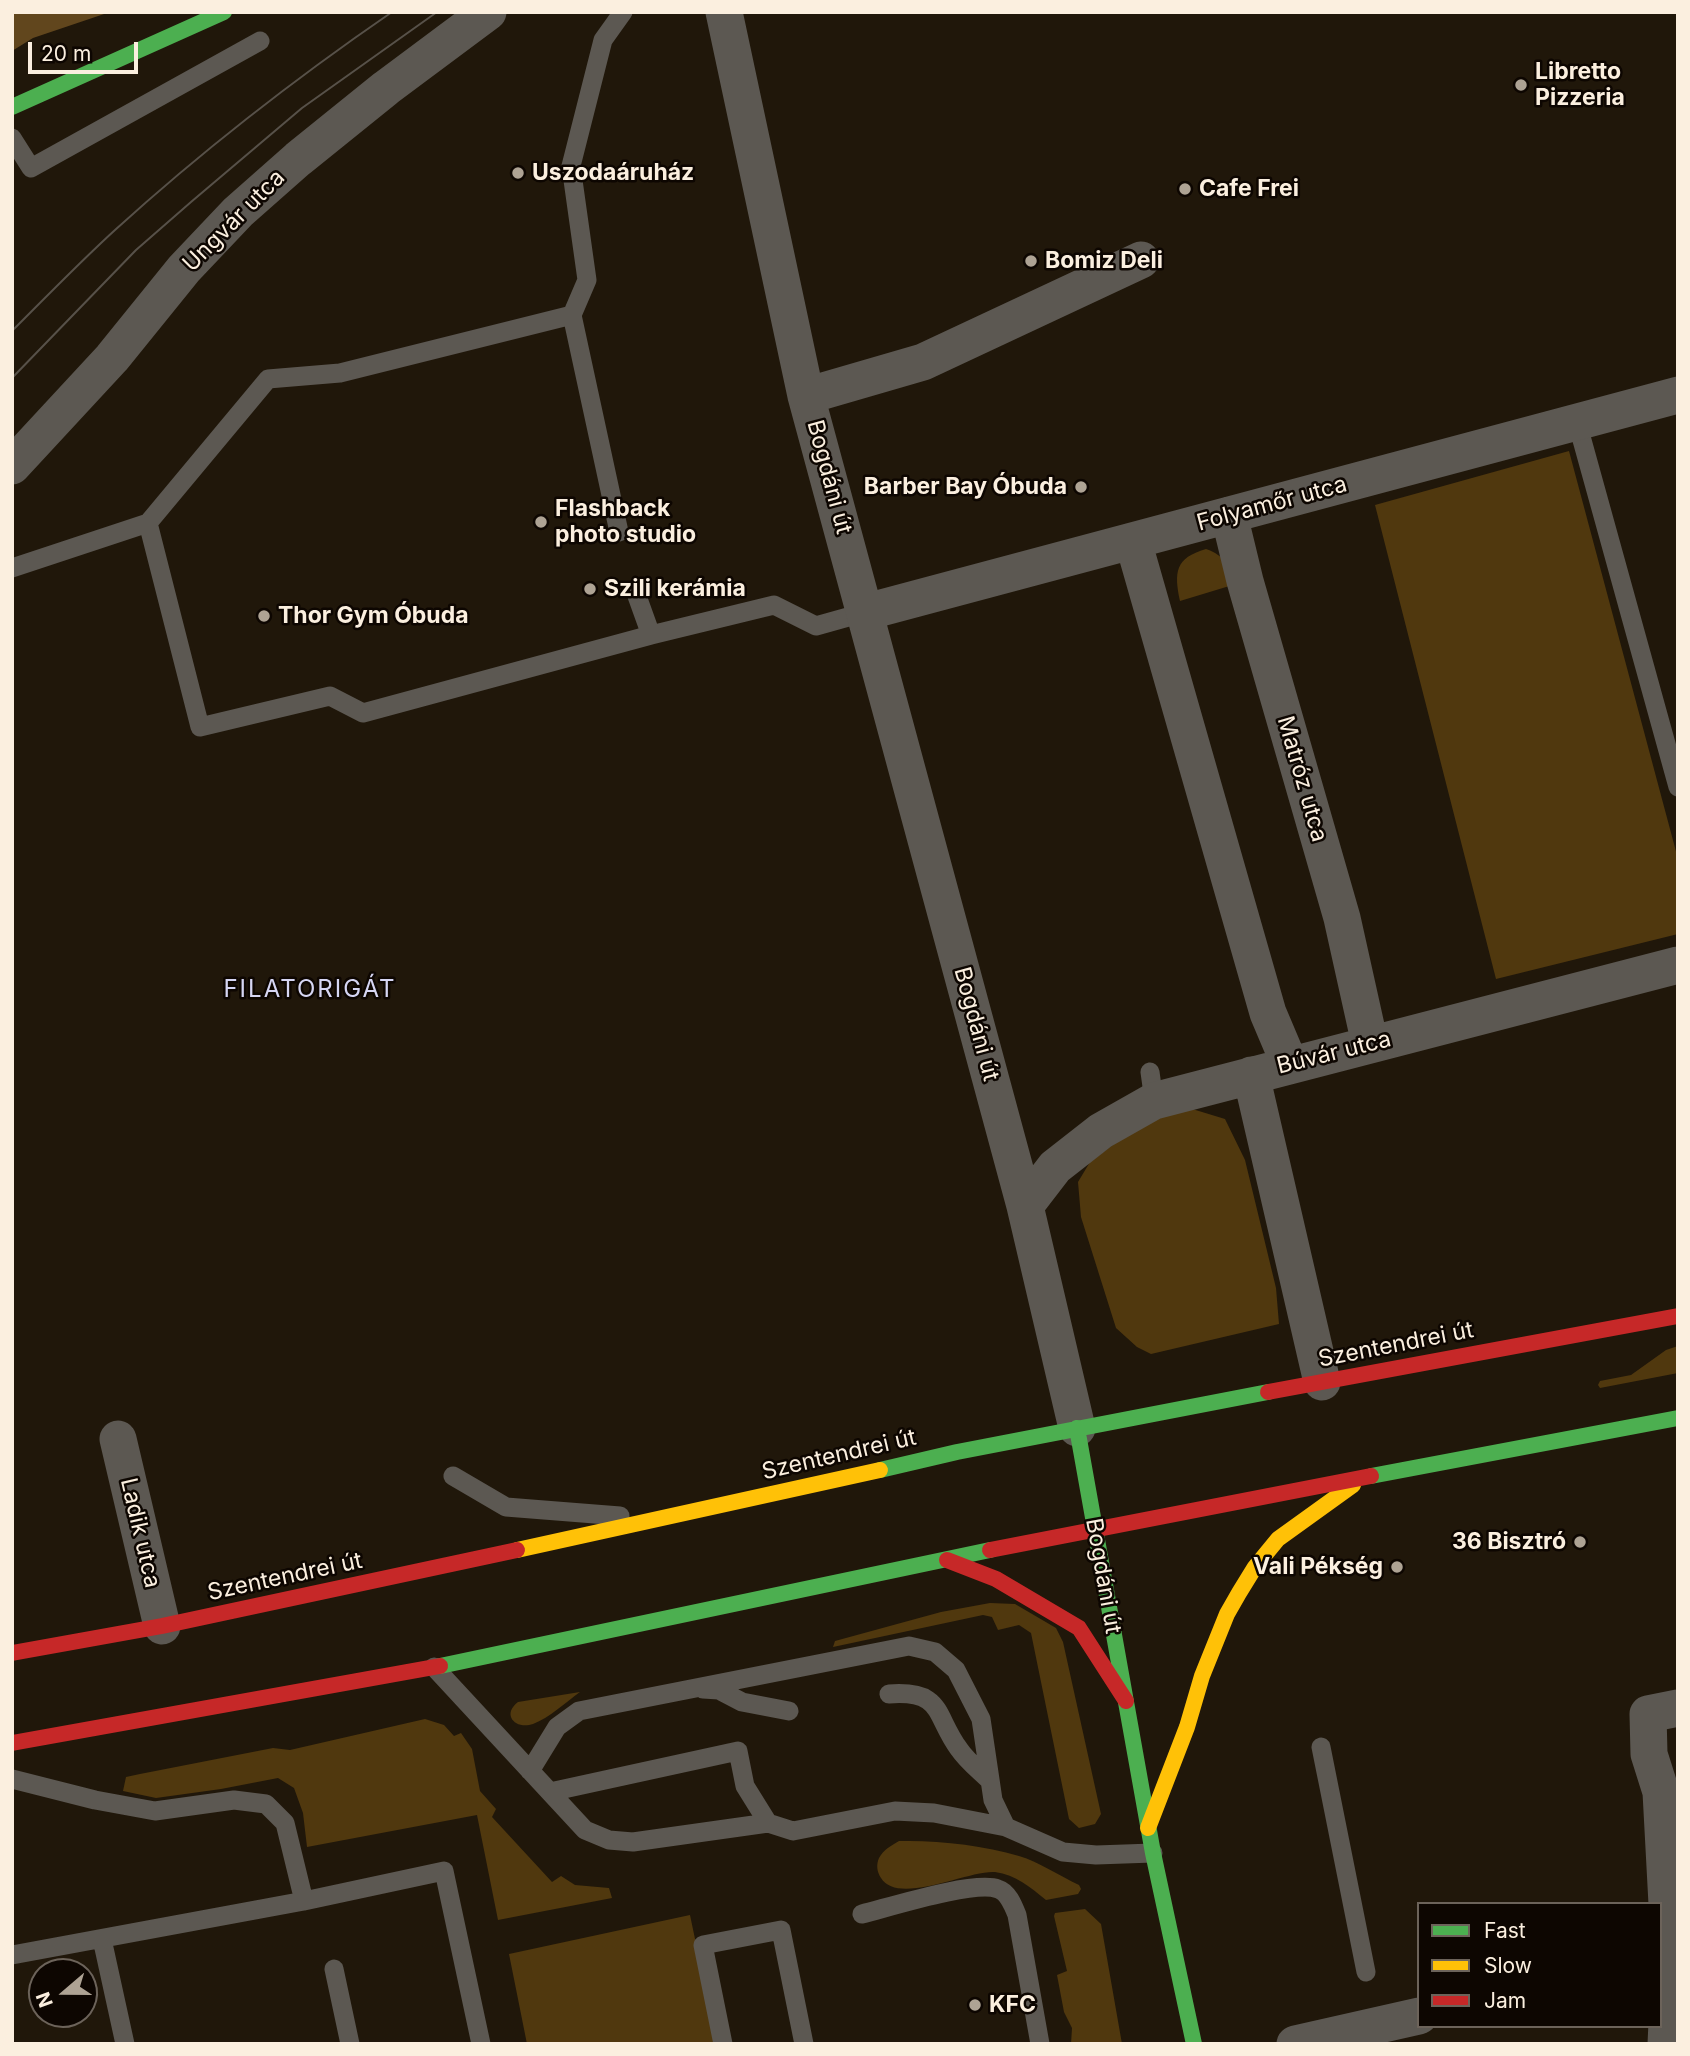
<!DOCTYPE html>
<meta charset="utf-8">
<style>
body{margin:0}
#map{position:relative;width:1690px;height:2056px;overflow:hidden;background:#20170a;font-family:Inter,sans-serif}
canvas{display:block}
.frame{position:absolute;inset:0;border:14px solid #fbefdf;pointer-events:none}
.legend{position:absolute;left:1417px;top:1902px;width:245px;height:126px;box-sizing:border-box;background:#0d0601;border:2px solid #6c635a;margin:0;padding:9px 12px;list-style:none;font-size:21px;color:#fbefdf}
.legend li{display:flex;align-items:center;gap:14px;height:35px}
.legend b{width:35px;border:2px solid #6c635a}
.north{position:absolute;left:28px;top:1958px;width:70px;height:70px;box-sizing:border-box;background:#0d0601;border:2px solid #6c635a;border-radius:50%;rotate:250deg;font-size:19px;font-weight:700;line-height:28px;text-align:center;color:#fbefdf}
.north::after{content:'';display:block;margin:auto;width:24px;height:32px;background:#aea394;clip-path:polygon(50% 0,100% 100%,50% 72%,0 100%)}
.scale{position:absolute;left:28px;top:42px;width:110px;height:32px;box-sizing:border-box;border:4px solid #fbefdf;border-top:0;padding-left:9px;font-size:21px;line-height:24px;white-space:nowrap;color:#fbefdf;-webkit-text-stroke:5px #0d0601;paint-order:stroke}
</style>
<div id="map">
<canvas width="1690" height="2056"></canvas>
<div class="frame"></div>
<ul class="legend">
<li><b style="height:9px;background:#4caf50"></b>Fast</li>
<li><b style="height:9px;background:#ffc107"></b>Slow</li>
<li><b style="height:9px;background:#c62828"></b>Jam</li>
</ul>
<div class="north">N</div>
<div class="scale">20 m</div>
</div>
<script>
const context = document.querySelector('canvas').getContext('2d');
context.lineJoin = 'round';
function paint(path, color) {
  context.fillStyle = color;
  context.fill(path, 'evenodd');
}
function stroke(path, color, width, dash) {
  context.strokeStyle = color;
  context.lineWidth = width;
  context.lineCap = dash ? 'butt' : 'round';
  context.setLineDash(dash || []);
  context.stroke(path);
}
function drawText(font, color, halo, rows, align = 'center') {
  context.font = font + ' Inter,sans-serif';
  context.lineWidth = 5;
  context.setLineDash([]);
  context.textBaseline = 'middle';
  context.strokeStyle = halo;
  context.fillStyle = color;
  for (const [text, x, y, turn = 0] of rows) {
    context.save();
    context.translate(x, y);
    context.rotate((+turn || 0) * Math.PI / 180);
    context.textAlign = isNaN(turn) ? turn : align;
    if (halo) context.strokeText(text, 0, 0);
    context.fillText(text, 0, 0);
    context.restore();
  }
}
paint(new Path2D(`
 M1569,451L1678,859V934L1496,979L1375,505Z
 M1206,549C1226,556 1228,566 1236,584L1180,601C1174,572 1175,558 1206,549Z
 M1189,1108L1225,1119L1245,1160L1276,1288L1279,1324L1151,1354L1137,1347L1116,1328L1081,1217L1078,1182L1090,1162L1149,1118Z
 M1678,1346V1373L1600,1388L1598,1385L1600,1381L1631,1375L1666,1350Z
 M990,1603L1015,1604L1056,1628L1063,1642L1101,1814L1095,1824L1079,1828L1069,1819L1031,1633L1019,1625L998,1630L992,1617L983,1615L833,1647L835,1641L941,1612Z
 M580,1692C566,1702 549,1718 533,1724C516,1730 501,1715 518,1702Z
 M425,1719L444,1725L454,1736L461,1733L472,1749L480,1791L496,1809L492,1817L552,1882L561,1876L575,1885L609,1888L612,1898L498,1920L477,1815L307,1847L303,1813L294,1788L278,1778L221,1789L156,1798L123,1791L126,1777L140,1774L273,1748L290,1750Z
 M899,1841C938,1840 982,1845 1019,1856C1039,1862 1060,1876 1079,1885L1081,1889L1078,1894L1046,1900C1030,1887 1016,1875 995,1872C968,1870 898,1906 881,1878C877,1872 876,1865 879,1858C884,1849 891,1846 899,1841Z
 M1085,1909L1101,1924L1122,2044H1071L1072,2028L1064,2012L1057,1975L1067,1971L1054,1916L1055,1913Z
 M690,1915L717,2044H527L509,1954Z`), '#50380e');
paint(new Path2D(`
 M12,12H110L33,38L12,51Z`), '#61461d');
stroke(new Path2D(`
 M12,138L31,168L260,41
 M572,315L587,280L571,166L603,40L623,12
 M1577,422L1678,787
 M148,523L200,727L330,696L363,713L651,635L774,605L816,626L866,612
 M12,568L148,523L268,379L340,373L572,315L619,532
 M637,596L651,635
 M1150,1072L1154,1101
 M453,1476L506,1507L620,1516
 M434,1667L585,1830L609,1840L633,1842L768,1823L793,1831L895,1811L934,1813L1006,1827L1063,1852L1096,1855L1153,1853
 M703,1689L719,1690L742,1702L789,1711
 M889,1694C944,1690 934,1715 959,1749C967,1761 980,1771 990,1781
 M1321,1747L1366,1972
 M530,1771L557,1727L579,1711L909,1646L935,1652L956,1670L981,1719L993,1800L1006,1827
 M12,1779L95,1800L155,1811L234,1800L266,1804L285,1823L304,1901
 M550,1792L738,1751L745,1786L768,1823
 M862,1914C890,1907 975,1880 998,1889C1008,1892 1013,1905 1017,1915L1040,2044
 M102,1939L125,2044
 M12,1955L304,1901L444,1871L481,2044
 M334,1969L350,2044
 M723,2044L703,1945L781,1930L804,2044`), '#5c5852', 19);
stroke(new Path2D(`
 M724,12L806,396L1025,1206L1077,1428
 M806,396L923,362L1141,260
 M12,466L112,358L184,269L238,212L298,159L386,88L488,12
 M1229,515L1245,581L1342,918L1370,1044
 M1133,541L1268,1013L1290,1065
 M866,612L1678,395
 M1251,1075L1322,1382
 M1025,1206L1055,1167L1101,1131L1154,1101L1678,965
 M118,1439L162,1626
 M1295,2044L1419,2016
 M1666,2044L1670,1960L1661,1792L1649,1754L1648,1714L1678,1708`), '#5c5852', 37);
stroke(new Path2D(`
 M12,107L224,12
 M1077,1428L1153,1853L1194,2044
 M880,1470L957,1452L1268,1392
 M1371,1476L1678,1418
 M440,1666L990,1550`), '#4caf50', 16);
stroke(new Path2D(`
 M517,1550L880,1470
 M1148,1828L1187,1727L1202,1676L1227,1614L1239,1593L1255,1567L1278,1539L1353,1485`), '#ffc107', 16);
stroke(new Path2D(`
 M1268,1392L1678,1316
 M990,1550L1371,1476
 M947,1560L996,1579L1079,1628L1126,1701
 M12,1653L162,1626L517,1550
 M12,1743L440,1666`), '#c62828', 16);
stroke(new Path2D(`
 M12,331C46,297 80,262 115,230C202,151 296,78 392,12
 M12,378L136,250L191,202L302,108L437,12`), '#575149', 2);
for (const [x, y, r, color] of [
 [1521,85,7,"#aea394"],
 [518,173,7,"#aea394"],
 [1185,189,7,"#aea394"],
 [1031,261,7,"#aea394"],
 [1081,487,7,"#aea394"],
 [541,522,7,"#aea394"],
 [590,589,7,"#aea394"],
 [264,616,7,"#aea394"],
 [1580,1542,7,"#aea394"],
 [1397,1567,7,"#aea394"],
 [975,2005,7,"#aea394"]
]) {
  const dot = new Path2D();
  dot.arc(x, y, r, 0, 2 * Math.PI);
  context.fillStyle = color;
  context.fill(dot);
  stroke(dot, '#0d0601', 2.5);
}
drawText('bold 23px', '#fbefdf', '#0d0601', [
 ["Libretto",1535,72],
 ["Pizzeria",1535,98],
 ["Uszodaáruház",532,173],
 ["Cafe Frei",1199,189],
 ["Bomiz Deli",1045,261],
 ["Barber Bay Óbuda",1067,487,"right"],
 ["Flashback",555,509],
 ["photo studio",555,535],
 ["Szili kerámia",604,589],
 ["Thor Gym Óbuda",278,616],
 ["36 Bisztró",1566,1542,"right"],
 ["Vali Pékség",1383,1567,"right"],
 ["KFC",989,2005]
], 'left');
drawText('23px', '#fbefdf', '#0d0601', [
 ["Ungvár utca",234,221,-45],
 ["Bogdáni út",829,477,75],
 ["Folyamőr utca",1272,504,-15],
 ["Matróz utca",1302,779,74],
 ["Bogdáni út",976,1024,75],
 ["Búvár utca",1334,1053,-14],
 ["Szentendrei út",1396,1345,-11],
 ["Szentendrei út",839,1455,-13],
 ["Ladik utca",140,1533,77],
 ["Bogdáni út",1103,1576,80],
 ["Szentendrei út",285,1577,-12]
]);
context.letterSpacing = '2px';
drawText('24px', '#d6d6f3', '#0d0601', [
 ["FILATORIGÁT",310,990]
]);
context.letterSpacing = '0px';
</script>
